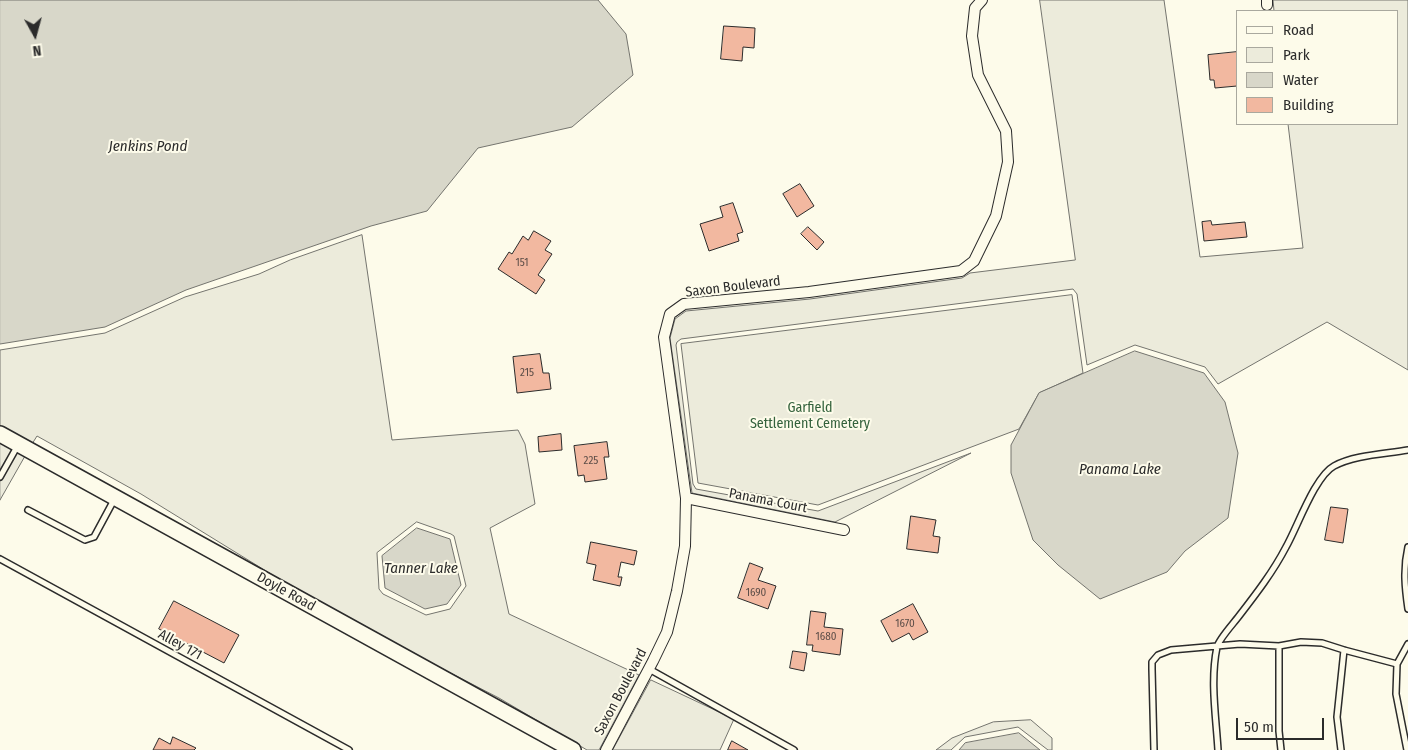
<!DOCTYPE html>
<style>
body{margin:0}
#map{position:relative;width:1408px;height:750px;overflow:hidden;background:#fdfbea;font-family:"Fira Sans Condensed",sans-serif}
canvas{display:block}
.legend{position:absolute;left:1236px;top:10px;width:162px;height:115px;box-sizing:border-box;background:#fdfbea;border:1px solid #a9a89e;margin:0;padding:6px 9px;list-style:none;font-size:15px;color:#2b2b2b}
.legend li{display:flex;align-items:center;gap:10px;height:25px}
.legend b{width:25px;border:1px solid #a9a89e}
.north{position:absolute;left:10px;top:10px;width:50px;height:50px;-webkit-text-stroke:4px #fdfbea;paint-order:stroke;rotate:173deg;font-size:14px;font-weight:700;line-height:20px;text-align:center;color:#2b2b2b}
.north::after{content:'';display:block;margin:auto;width:18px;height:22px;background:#2b2b2b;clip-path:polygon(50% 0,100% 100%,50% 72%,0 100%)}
.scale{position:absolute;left:1236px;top:718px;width:88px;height:22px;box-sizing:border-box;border:2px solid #2b2b2b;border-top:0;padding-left:6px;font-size:15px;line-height:18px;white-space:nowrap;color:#2b2b2b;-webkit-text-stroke:4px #fdfbea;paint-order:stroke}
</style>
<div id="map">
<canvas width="1408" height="750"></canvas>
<ul class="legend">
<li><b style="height:6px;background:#fdfbea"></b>Road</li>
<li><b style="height:14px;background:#ecebdb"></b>Park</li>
<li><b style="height:14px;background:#d8d7c9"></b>Water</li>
<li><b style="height:14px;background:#f2b8a0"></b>Building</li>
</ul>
<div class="north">N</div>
<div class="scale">50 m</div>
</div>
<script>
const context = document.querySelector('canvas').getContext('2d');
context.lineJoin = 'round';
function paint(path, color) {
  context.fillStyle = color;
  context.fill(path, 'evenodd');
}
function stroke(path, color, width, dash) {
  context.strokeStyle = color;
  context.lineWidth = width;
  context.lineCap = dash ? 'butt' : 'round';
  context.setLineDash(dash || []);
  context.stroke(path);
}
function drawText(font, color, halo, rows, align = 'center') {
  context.font = font + ' "Fira Sans Condensed",sans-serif';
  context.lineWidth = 4;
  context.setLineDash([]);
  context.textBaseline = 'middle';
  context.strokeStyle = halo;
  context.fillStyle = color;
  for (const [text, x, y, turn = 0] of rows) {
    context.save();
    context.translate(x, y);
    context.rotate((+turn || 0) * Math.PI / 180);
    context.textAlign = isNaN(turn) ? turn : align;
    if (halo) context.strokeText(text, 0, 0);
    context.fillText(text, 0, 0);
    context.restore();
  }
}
const green = new Path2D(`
 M1040,0H1164L1200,257L1303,248L1288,124H1397V11H1274L1273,0H1408V370L1327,322L1218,384L1205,367L1135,345L1087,365L1077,294L1073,289L681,339L677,342L676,345L693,484L696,489L818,511L971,453L835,522L692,493L670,338L675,319L686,311L810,299L962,278L970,273L1075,260Z
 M362,235L392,440L518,430L525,444L535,504L490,528L509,614L639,675L599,750H587L499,698L400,647L292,587L141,494L37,436L32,444L0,427V350L105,333L185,297L259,274L290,260ZM417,522L451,534L454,536L466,586L450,609L426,615L383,594L379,589L377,553Z
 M1072,295L1083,373L1039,393L1019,429L818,505L698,483L681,344Z
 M0,442L25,456L0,500Z
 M651,680L734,719L720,750H613Z
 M1031,720L1052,738V750H1048L1018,727L965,737L951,750H936L952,738L993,722Z`);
paint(green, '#ecebdb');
stroke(green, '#74746e', 1);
const water = new Path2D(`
 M0,0H598L626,34L633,75L572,127L478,148L427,211L371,226L186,290L105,327L0,344Z
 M1135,351L1204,373L1225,402L1238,453L1228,518L1185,551L1167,572L1100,599L1058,565L1033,540L1011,473V445L1039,393Z
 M417,528L450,539L461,585L447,604L425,609L385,588L382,556Z
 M1019,733L1040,750H959L965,743Z`);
paint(water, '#d8d7c9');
stroke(water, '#74746e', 1);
const building = new Path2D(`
 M724,26L755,28L754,48L743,47L742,61L721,59Z
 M1237,52V86L1215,88L1214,80H1210L1208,55Z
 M800,184L814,206L797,217L783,194Z
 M733,203L743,232L737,234L739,241L709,251L700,224L723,217L720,207Z
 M1211,221L1212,225L1245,222L1247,237L1204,241L1202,222Z
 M808,227L824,242L817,250L801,234Z
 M534,231L551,241L545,250L552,254L538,275L545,280L536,294L498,269L509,252L512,254L523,236L528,240Z
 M540,354L543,373H549L551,389L517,393L513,357Z
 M561,434L562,450L539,452L538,437Z
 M607,442L609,457H604L607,479L585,482L584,475L578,476L574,446Z
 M1331,507L1348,509L1343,543L1325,540Z
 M911,516L936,520L933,536L940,537L938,553L907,549Z
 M591,542L637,551L634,565L621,562L618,577H622L620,586L593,580L596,565L587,563Z
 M750,563L763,568L758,580L776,586L768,609L738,598Z
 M174,601L239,635L224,663L159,629Z
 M913,604L928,632L913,640L909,633L892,642L881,621Z
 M811,611L826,613L824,627L843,629L840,655L812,651L813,645H807Z
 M793,651L807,653L804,671L790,668Z
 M173,737L196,748L194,750H153L159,738L170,744Z
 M732,741L748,750H728Z`);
paint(building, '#f2b8a0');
stroke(building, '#2b2b2b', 1);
const lane = new Path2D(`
 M0,477L18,445
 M28,510L85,540L94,537L115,498
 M1408,547C1403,569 1405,588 1408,609
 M0,559L349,750
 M1279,646V731L1281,750
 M649,669L794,750
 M1154,750L1152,669V662L1158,655L1171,650L1240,644L1279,646L1301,642L1322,643L1344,650L1397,664
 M1218,750C1216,716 1210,681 1217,647C1219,639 1233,624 1239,616C1256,594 1273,572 1286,547C1297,528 1315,476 1334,466C1354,455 1385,454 1408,450
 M1341,750L1337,717L1344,650
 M1407,750L1396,694L1397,664L1408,644`);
const street = new Path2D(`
 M1267,0V5
 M686,498L844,530
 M606,750L653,661L667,632L677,591L685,546L686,498L664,337L670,314L684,304L809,292L961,271L974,261L996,216L1008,162L1006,131L978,75L972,36L975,8L982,0`);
const secondary = new Path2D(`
 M0,434L573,750`);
stroke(lane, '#2b2b2b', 8);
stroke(street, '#2b2b2b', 12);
stroke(secondary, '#2b2b2b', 18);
stroke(lane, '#fdfbea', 5);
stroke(street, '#fdfbea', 10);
stroke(secondary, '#fdfbea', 15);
drawText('11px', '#5d4e48', null, [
 ["151",522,263],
 ["215",527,373],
 ["225",591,461],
 ["1690",756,593],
 ["1670",905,624],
 ["1680",826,637]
]);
drawText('14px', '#2b2b2b', '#fdfbea', [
 ["Saxon Boulevard",733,287,-7],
 ["Panama Court",768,501,11],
 ["Doyle Road",286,592,29],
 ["Alley 171",180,645,29],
 ["Saxon Boulevard",621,692,-62]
]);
drawText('14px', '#34623c', '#fdfbea', [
 ["Garfield",810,408],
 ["Settlement Cemetery",810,424]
]);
drawText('italic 15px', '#2b2b2b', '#fdfbea', [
 ["Jenkins Pond",148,147],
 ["Panama Lake",1120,470],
 ["Tanner Lake",421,569]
]);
</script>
